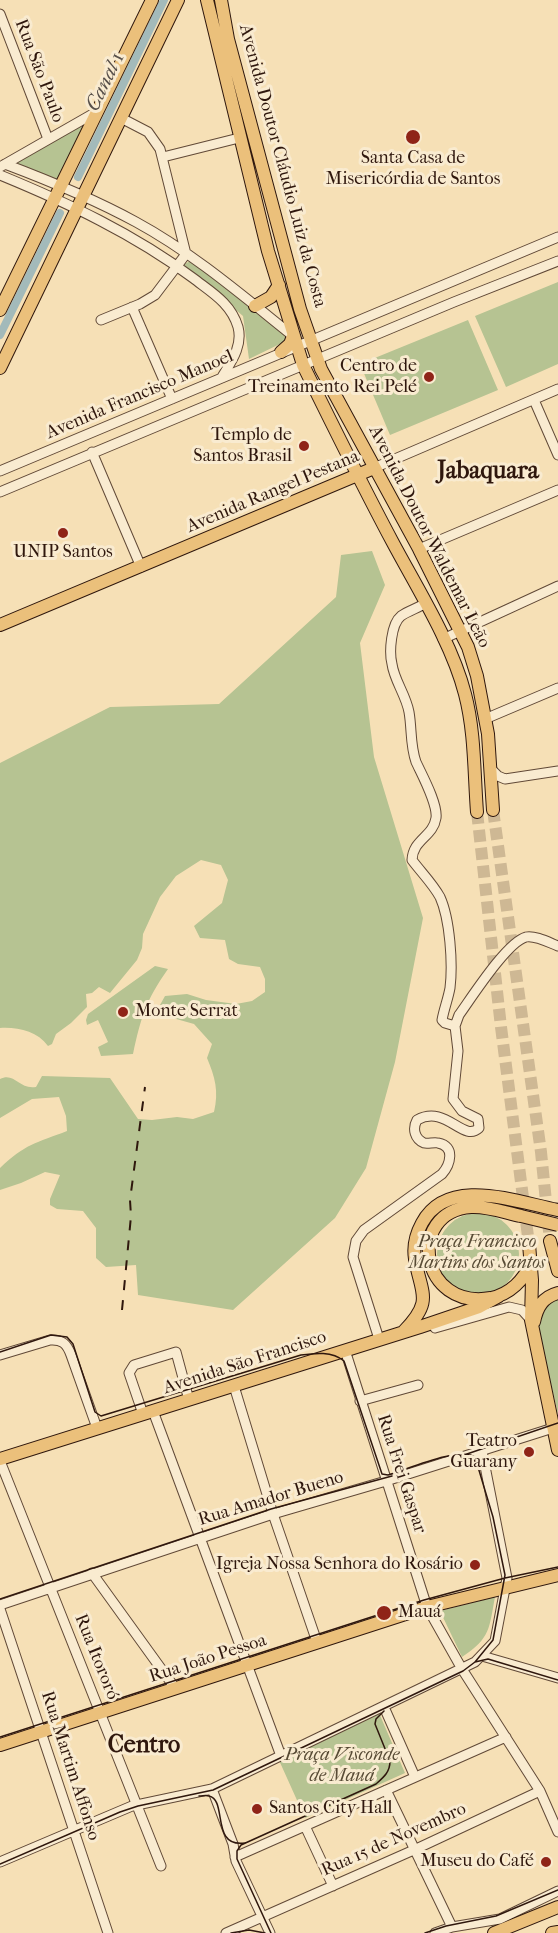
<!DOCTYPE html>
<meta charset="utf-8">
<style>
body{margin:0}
canvas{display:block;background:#f6e0b6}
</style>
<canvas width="558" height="1933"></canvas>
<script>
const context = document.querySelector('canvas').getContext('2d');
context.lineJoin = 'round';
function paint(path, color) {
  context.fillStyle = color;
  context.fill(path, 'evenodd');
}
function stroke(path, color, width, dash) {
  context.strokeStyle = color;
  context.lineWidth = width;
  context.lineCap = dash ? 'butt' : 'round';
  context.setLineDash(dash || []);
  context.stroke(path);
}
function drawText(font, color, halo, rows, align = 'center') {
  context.font = font + ' "IM FELL French Canon",serif';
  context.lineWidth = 6;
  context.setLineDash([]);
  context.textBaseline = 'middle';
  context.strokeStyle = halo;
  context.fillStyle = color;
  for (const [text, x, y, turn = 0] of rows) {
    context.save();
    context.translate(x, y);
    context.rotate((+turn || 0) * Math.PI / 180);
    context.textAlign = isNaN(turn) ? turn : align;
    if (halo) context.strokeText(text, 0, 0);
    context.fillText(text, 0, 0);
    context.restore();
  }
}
paint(new Path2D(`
 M94,116L60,182L11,164Z
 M190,261L286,335V341L249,359L243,316L183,265Z
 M558,282V364L506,387L475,316Z
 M468,320L498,390L390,435L360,364Z
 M372,551L385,585L360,643L374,757L423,918L395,1062L366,1168L335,1218L233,1310L138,1295L136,1265L106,1267L96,1258V1228L83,1211L57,1209L50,1205V1199L60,1175L45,1172L21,1183L0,1190V1168C25,1144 36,1143 67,1131L66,1116L59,1097L32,1099L0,1118V1079C15,1072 19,1090 36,1087L42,1076L110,1078L138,1119L152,1120L177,1117L193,1119L214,1112C219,1091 215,1077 207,1058L212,1044L194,1024L162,1015L160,1005L165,996L187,994L206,1000L236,1004L252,1001L265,992V979L260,967L238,964L229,959L225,940L200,938L194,926L222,903L228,880L221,865L201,860L176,876L160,897L143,934L142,948L137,960L110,993L99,987L92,993L86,994L87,1007L71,1023L56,1034L52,1044L48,1046C37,1031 18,1027 0,1028V763L110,707L219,704L336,597L341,555Z
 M155,966L168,969C146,1000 141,1017 133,1054L101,1056L98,1047L108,1042L98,1020L87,1025L86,1020L88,1014Z
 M437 1254a41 41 0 1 1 82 0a41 41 0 1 1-82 0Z
 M558,1298V1414L538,1327L544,1305Z
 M495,1597C489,1628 491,1638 462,1657L440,1611Z
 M379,1713L405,1773L305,1818L278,1758Z`), '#b6c392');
stroke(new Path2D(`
 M78,177L164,0
 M0,335L60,213`), '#a3baba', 8);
stroke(new Path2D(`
 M493,810L541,1152L550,1241
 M477,812L501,1027L529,1244`), '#ceb894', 12, [12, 6]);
const minor = new Path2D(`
 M0,14L48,139
 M163,157L239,138
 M5,164C50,181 94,199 136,222C193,253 243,296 293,336
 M0,167L98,111
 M0,175C68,203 134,234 193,278C211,292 231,303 238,327C243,346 231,362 222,377
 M132,307L172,399
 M101,320L140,304L155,295L186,254L160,149L148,132L121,118
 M534,400L558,455
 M92,452L141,567
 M374,468L558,389
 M0,471L558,237
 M0,492L454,302L558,261
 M419,549L558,490
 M426,603C418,608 408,611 401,616C391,624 389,652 392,664C394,680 406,695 409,712C412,729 410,745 416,762C422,775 438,804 436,818C433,837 413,839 412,860C421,872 433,884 440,897C450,919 453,964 450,988C448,999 444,1009 442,1020L445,1023L455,1026
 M443,639L558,586
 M485,719L558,688
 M491,769L498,776L505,779L558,771
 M435,1328L509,1307L522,1310L531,1320
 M379,1339L353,1257L356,1241L364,1230L442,1174C450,1165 456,1146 438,1143C434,1142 428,1144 424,1143C415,1139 412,1129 417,1120C446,1104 463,1143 479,1128L478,1119L462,1111L453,1099L458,1051L455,1026L459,1015C472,997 507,942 526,937C535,935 550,943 558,946
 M345,1350L427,1607L462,1669L540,1791L558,1832
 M0,1355L50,1340C62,1339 67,1344 71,1355L97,1428
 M234,1386L273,1514L317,1642
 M360,1401L418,1385
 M153,1411L281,1756
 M143,1414L129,1373L134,1365L176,1352L189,1400
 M0,1461L161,1866
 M92,1573L175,1688
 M0,1605L273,1514L386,1481L553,1428
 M0,1609L108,1933
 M482,1656L558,1678
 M384,1707L415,1777
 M212,1789L233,1844L236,1861L270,1933
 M386,1790L452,1927
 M305,1826L333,1886
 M235,1857L506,1737
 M0,1862L132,1806L212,1789L475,1662L495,1641L507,1578L482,1451
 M226,1933L416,1849L540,1791
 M435,1933L452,1927L500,1919L558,1891`);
const major = new Path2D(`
 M207,0L268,251L303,365C332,424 361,483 392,541C417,588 452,643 465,694C475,732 474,773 477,812
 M221,0L228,39L300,309L321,369L419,549L468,647L477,676L488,734L493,810
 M255,306L271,297L279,285
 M0,310L152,0
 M281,352L290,344L293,336
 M0,368L178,0
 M0,625L374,468
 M521,1216C506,1213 488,1206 471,1207C405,1212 420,1311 491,1298C510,1294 524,1280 531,1263
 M550,1241L558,1271
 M529,1244L532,1280L531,1320L558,1450
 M534,1322C537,1307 543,1297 558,1293
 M404,1331C434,1300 421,1294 415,1259C413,1247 416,1234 422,1223C448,1175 516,1202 558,1210
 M0,1459L420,1327L479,1307L499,1296
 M0,1745L427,1607L558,1575
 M494,1933L558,1907
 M552,1933L558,1932`);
stroke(minor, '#614937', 11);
stroke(major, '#2f170d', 14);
stroke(minor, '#f9ebd0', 9);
stroke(major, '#ebc07b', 12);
stroke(new Path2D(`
 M0,1352L51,1335L67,1337L73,1344L95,1412L101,1416L301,1355C315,1353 332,1351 344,1361L382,1474L388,1475C406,1470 460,1446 475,1457L493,1517L505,1575L493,1640L475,1662L463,1671L213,1790L138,1806L120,1812L0,1864
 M464,1455L558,1423
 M0,1599L271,1509L392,1476
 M475,1662L488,1659L558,1680
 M0,1737L424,1600L505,1578L558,1567
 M199,1796C203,1796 206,1795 209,1796C228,1800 210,1848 245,1843
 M231,1933L249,1930L265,1933
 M271,1933L237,1859V1851L241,1845L376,1784C384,1777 390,1772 390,1761L375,1724L376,1719L384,1711
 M425,1933L446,1926L496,1916L558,1890`), '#2f170d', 1.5);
stroke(new Path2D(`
 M122,1310L131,1216L130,1200L145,1087`), '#2f170d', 2, [10, 10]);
const majorBridge = new Path2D(`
 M521,1216L558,1225`);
stroke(majorBridge, '#2f170d', 14, []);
stroke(majorBridge, '#ebc07b', 12);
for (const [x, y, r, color] of [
 [413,137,8,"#8f2418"],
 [429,377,6,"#8f2418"],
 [304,446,6,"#8f2418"],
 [63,533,6,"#8f2418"],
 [123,1012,6,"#8f2418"],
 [529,1452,6,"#8f2418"],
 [475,1565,6,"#8f2418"],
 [384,1613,8,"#8f2418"],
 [257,1809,6,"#8f2418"],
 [546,1862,6,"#8f2418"]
]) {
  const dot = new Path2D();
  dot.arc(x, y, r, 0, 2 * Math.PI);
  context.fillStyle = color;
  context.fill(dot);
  stroke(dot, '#f9ebd0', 2);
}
drawText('18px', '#2f170d', '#f9ebd0', [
 ["Rua São Paulo",39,71,69],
 ["Avenida Doutor Cláudio Luiz da Costa",282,166,75],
 ["Avenida Francisco Manoel",140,395,-23],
 ["Avenida Rangel Pestana",273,492,-23],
 ["Avenida Doutor Waldemar Leão",429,537,63],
 ["Avenida São Francisco",245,1363,-18],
 ["Rua Frei Gaspar",401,1474,72],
 ["Rua Amador Bueno",271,1499,-17],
 ["Rua Itororó",96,1657,68],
 ["Rua João Pessoa",208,1659,-18],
 ["Rua Martim Affonso",70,1766,72],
 ["Rua 15 de Novembro",394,1840,-24]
]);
drawText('18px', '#2f170d', '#f9ebd0', [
 ["Santa Casa de",413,159,"center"],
 ["Misericórdia de Santos",413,180,"center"],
 ["Centro de",417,367],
 ["Treinamento Rei Pelé",417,388],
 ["Templo de",292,436],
 ["Santos Brasil",292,457],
 ["UNIP Santos",63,553,"center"],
 ["Monte Serrat",135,1012,"left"],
 ["Teatro",517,1442],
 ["Guarany",517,1463],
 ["Igreja Nossa Senhora do Rosário",463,1565],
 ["Mauá",398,1613,"left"],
 ["Santos City Hall",269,1809,"left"],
 ["Museu do Café",534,1862]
], 'right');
drawText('italic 18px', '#584b35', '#f9ebd0', [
 ["Praça Francisco",477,1243],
 ["Martins dos Santos",477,1264],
 ["Praça Visconde",342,1756],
 ["de Mauá",342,1777]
]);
drawText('italic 20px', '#58504a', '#f9ebd0', [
 ["Canal 1",106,82,-64]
]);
drawText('bold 24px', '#2f170d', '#f9ebd0', [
 ["Jabaquara",488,472],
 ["Centro",144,1746]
]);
</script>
